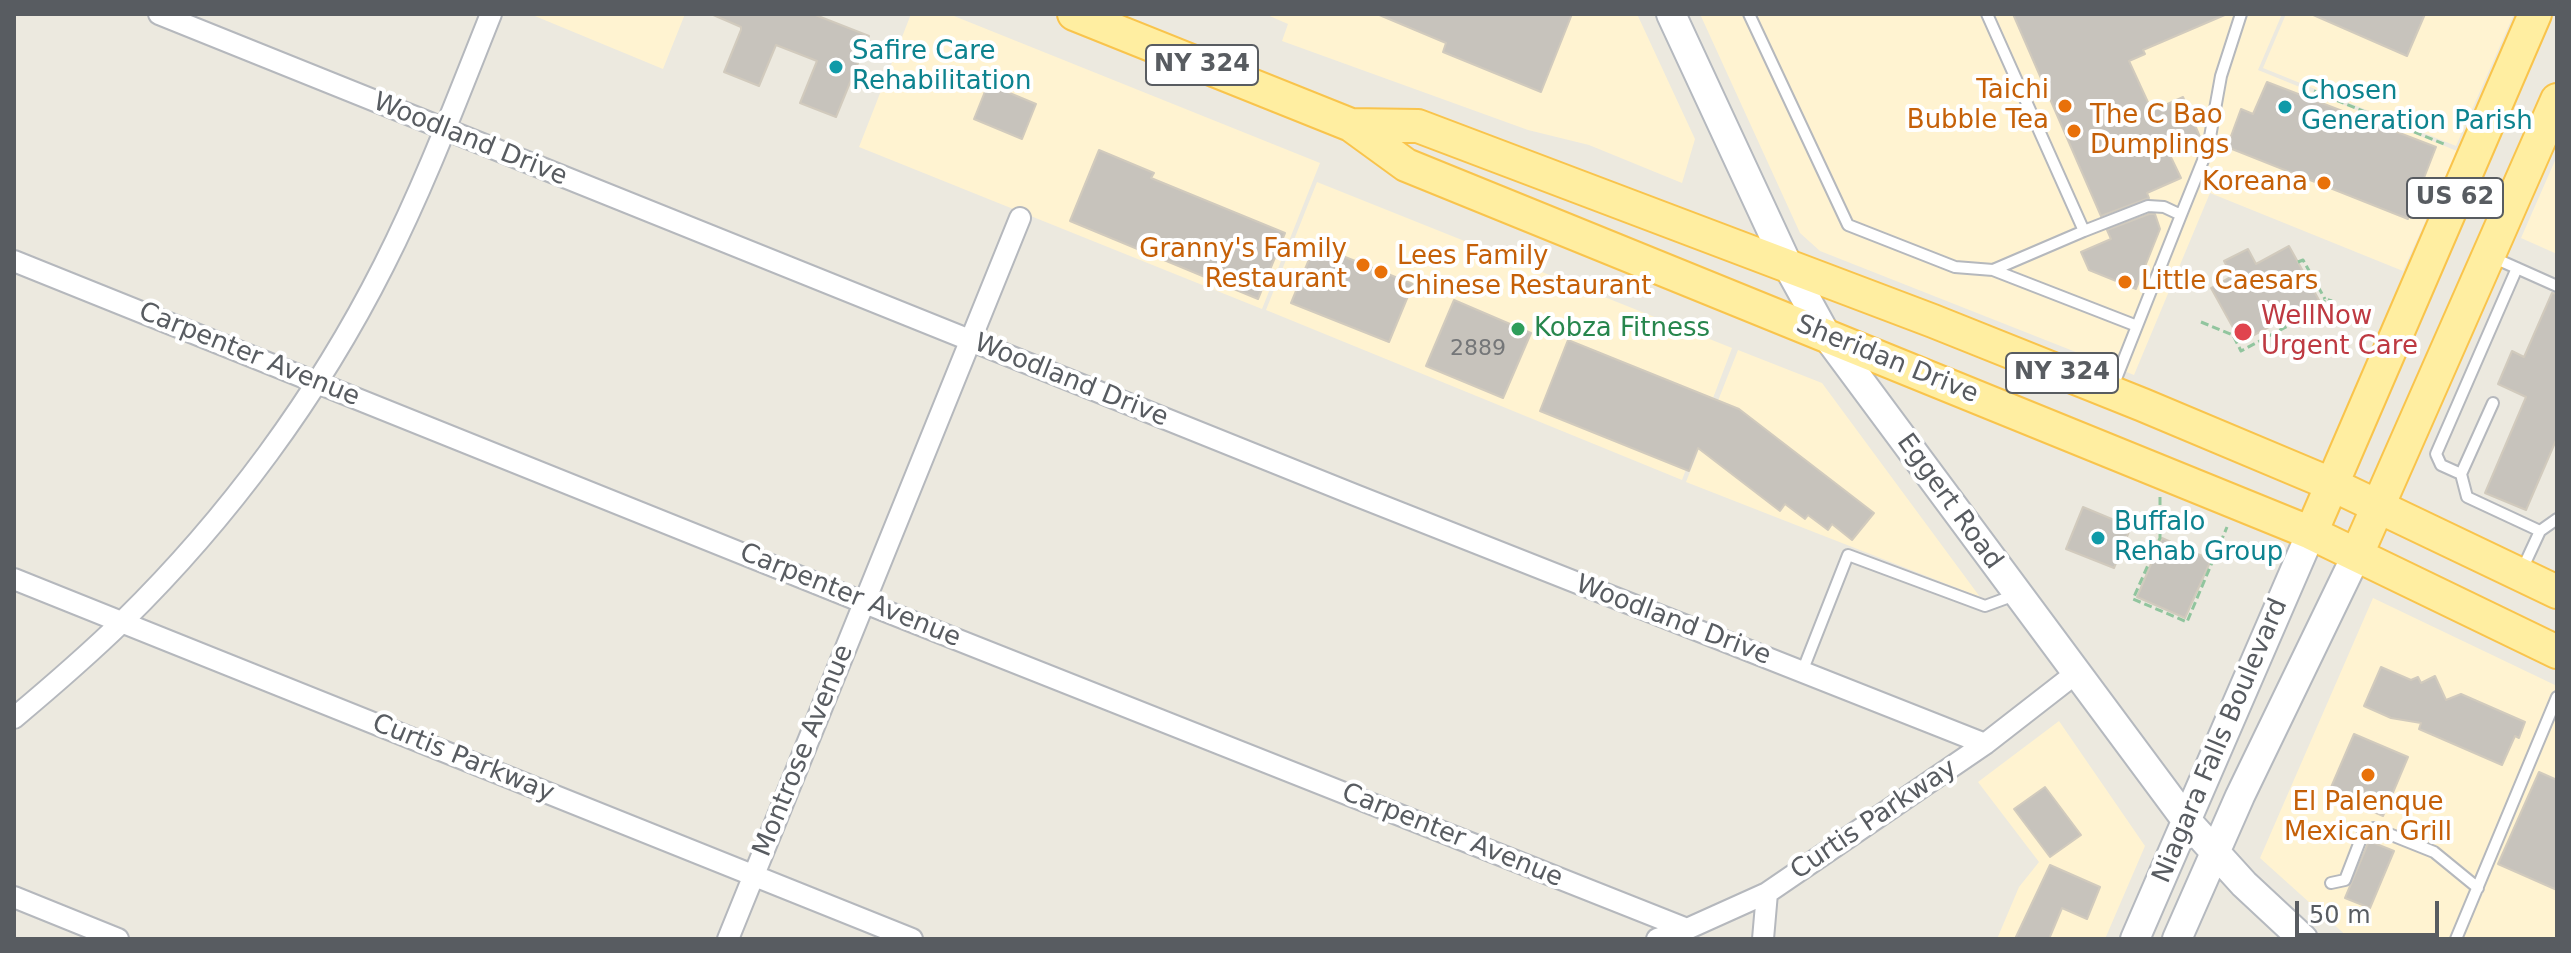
<!DOCTYPE html>
<style>
body{margin:0}
#map{position:relative;width:2571px;height:953px;overflow:hidden;background:#ece9df;font-family:"DejaVu Sans",sans-serif}
canvas{display:block}
.frame{position:absolute;inset:0;border:16px solid #585c61;pointer-events:none}
.scale{position:absolute;left:2295px;top:901px;width:144px;height:36px;box-sizing:border-box;border:4px solid #585c61;border-top:0;padding-left:10px;font-size:24px;line-height:28px;white-space:nowrap;color:#585c61;-webkit-text-stroke:6px #fff;paint-order:stroke}
</style>
<div id="map">
<canvas width="2571" height="953"></canvas>
<div class="frame"></div>
<div class="scale">50 m</div>
</div>
<script>
const context = document.querySelector('canvas').getContext('2d');
context.lineJoin = 'round';
function paint(path, color) {
  context.fillStyle = color;
  context.fill(path, 'evenodd');
}
function stroke(path, color, width, dash) {
  context.strokeStyle = color;
  context.lineWidth = width;
  context.lineCap = dash ? 'butt' : 'round';
  context.setLineDash(dash || []);
  context.stroke(path);
}
function drawText(font, color, halo, rows, align = 'center') {
  context.font = font + ' "DejaVu Sans",sans-serif';
  context.lineWidth = 8;
  context.setLineDash([]);
  context.textBaseline = 'middle';
  context.strokeStyle = halo;
  context.fillStyle = color;
  for (const [text, x, y, turn = 0] of rows) {
    context.save();
    context.translate(x, y);
    context.rotate((+turn || 0) * Math.PI / 180);
    context.textAlign = isNaN(turn) ? turn : align;
    if (halo) context.strokeText(text, 0, 0);
    context.fillText(text, 0, 0);
    context.restore();
  }
}
paint(new Path2D(`
 M530,14H685L663,69Z
 M911,14H949L1320,163L1262,309L859,147Z
 M1265,14H1637L1695,139L1682,183L1589,145L1528,130L1282,41L1288,24Z
 M1700,14H2282L2258,70L2457,151L2403,271L2210,193L2134,375L1820,251L1800,233Z
 M2286,14H2514L2456,146L2263,68Z
 M2557,156V254L2521,238Z
 M1317,182L1732,348L1682,480L1266,310Z
 M1738,350L1822,383L1980,597L1686,482Z
 M2373,598L2557,686V939H2350L2260,858Z
 M2059,721L2145,846L2105,939H1997L2019,887L2039,862L1978,782Z`), '#fff3d1');
const building = new Path2D(`
 M711,14H813L869,36L836,117L800,103L817,61L776,45L759,86L724,72L741,30V27Z
 M1377,14H1572L1541,92L1443,52L1446,43Z
 M2013,14H2227L2143,50L2145,54L2129,61L2152,111L2183,97L2200,137L2168,151L2181,178L2147,193L2149,198L2101,216Z
 M2311,14H2425L2407,56Z
 M2267,82L2436,147L2408,219L2227,147L2241,109L2253,114Z
 M988,84L1036,104L1022,139L974,119Z
 M1099,150L1154,173L1151,178L1285,233L1258,299L1070,221Z
 M2149,214H2155L2160,229L2136,289L2089,270L2081,252L2111,239L2107,230Z
 M1315,245L1413,284L1389,342L1291,303Z
 M2289,246L2319,300L2241,342L2211,288L2232,276L2224,261L2248,249L2256,264Z
 M2552,293L2557,294V438L2526,510L2485,493L2526,397L2498,384L2512,351L2524,357Z
 M1454,300L1531,333L1503,398L1426,366Z
 M1568,340L1739,409L1874,513L1852,540L1832,524L1828,530L1808,515L1805,519L1785,504L1780,511L1698,448L1689,471L1540,411Z
 M2083,507L2131,527L2114,568L2066,549Z
 M2162,538L2211,560L2185,618L2137,597Z
 M2381,667L2411,680L2418,677L2421,683L2435,676L2446,700L2461,694L2525,722L2519,738L2515,736L2502,765L2419,729L2421,723L2391,718L2364,706Z
 M2354,734L2408,757L2383,816L2329,792Z
 M2539,772L2557,780V890L2498,864Z
 M2045,787L2081,835L2050,857L2014,809Z
 M2369,841L2394,851L2370,908L2345,898Z
 M2050,865L2100,887L2087,919L2062,908L2049,939H2015Z`);
paint(building, '#c7c3bc');
stroke(building, '#d1cabd', 2);
const lane = new Path2D(`
 M1749,14L1848,225L1955,267L1993,270L2137,326
 M1987,14L2084,231L2148,206L2164,207L2181,215L2112,389
 M2181,215L2208,148L2221,76L2241,14
 M2492,257L2557,286
 M1993,270L2084,231
 M2493,403L2461,474L2467,497L2540,531
 M2461,474L2441,465L2436,454L2517,268
 M2521,572L2540,531L2557,519
 M1802,672L1848,555L1985,606L2015,595
 M2331,883L2345,880L2362,836L2374,828L2434,852L2478,888
 M2456,939L2557,697`);
const street = new Path2D(`
 M159,14L1355,495L1985,744
 M14,261L880,609L1687,929
 M14,579L912,939
 M14,718C51,687 88,655 123,621C228,518 318,396 384,265C425,184 457,99 491,14
 M14,897L118,939
 M728,939L1020,218
 M1657,939L1687,929L1767,893L1985,744L2075,674
 M1763,939L1767,893`);
const secondary = new Path2D(`
 M1671,14L1789,268L1826,335L2186,820L2244,884L2303,939
 M2135,939L2311,533
 M2177,939L2240,796L2357,554`);
const primary = new Path2D(`
 M1074,14L1351,125L1406,165L2311,533L2557,652
 M1351,125L1418,126L1933,321L2143,405L2331,484L2557,592
 M2311,533L2535,14
 M2357,554L2557,100`);
stroke(lane, '#b5b8bd', 14);
stroke(street, '#b5b8bd', 24);
stroke(secondary, '#b5b9bf', 32);
stroke(primary, '#f9c44c', 36);
stroke(new Path2D(`
 M2314,91L2444,144
 M2298,262L2303,260L2325,299
 M2351,316L2372,324
 M2201,322L2233,335L2241,351L2321,308L2325,299L2332,301
 M2160,497V538L2133,599L2187,622L2227,527`), '#91c59e', 3, [8, 4]);
stroke(lane, '#fff', 10);
stroke(street, '#fff', 20);
stroke(secondary, '#fff', 28);
stroke(primary, '#ffeea1', 32);
for (const [x, y, r, color] of [
 [836,67,8,"#0f9aa8"],
 [2065,106,8,"#e8710a"],
 [2285,107,8,"#0f9aa8"],
 [2074,131,8,"#e8710a"],
 [2324,183,8,"#e8710a"],
 [1363,265,8,"#e8710a"],
 [1381,272,8,"#e8710a"],
 [2125,282,8,"#e8710a"],
 [1518,329,8,"#2e9e5b"],
 [2243,332,10,"#e0444e"],
 [2098,538,8,"#0f9aa8"],
 [2368,775,8,"#e8710a"]
]) {
  const dot = new Path2D();
  dot.arc(x, y, r, 0, 2 * Math.PI);
  context.fillStyle = color;
  context.fill(dot);
  stroke(dot, '#fff', 3);
}
drawText('22px', '#747678', null, [
 ["2889",1478,349]
]);
for (const [x, y, w] of [
 [1202,65,112],
 [2455,198,96],
 [2062,373,112]
]) {
  const box = new Path2D();
  box.roundRect(x - w / 2, y - 20, w, 40, 6);
  context.fillStyle = '#fff';
  context.fill(box);
  stroke(box, '#585c61', 2);
}
drawText('bold 24px', '#585c61', null, [
 ["NY 324",1202,65],
 ["US 62",2455,198],
 ["NY 324",2062,373]
]);
drawText('26px', '#0d838f', '#fff', [
 ["Safire Care",852,52],
 ["Rehabilitation",852,82],
 ["Chosen",2301,92],
 ["Generation Parish",2301,122],
 ["Buffalo",2114,523],
 ["Rehab Group",2114,553]
], 'left');
drawText('26px', '#c56008', '#fff', [
 ["Taichi",2049,91],
 ["Bubble Tea",2049,121],
 ["The C Bao",2090,116,"left"],
 ["Dumplings",2090,146,"left"],
 ["Koreana",2308,183],
 ["Granny's Family",1347,250],
 ["Restaurant",1347,280],
 ["Lees Family",1397,257,"left"],
 ["Chinese Restaurant",1397,287,"left"],
 ["Little Caesars",2141,282,"left"],
 ["El Palenque",2368,803,"center"],
 ["Mexican Grill",2368,833,"center"]
], 'right');
drawText('26px', '#585c61', '#fff', [
 ["Woodland Drive",470,140,22],
 ["Carpenter Avenue",249,355,22],
 ["Sheridan Drive",1887,360,22],
 ["Woodland Drive",1071,381,22],
 ["Eggert Road",1949,502,54],
 ["Carpenter Avenue",850,596,22],
 ["Woodland Drive",1673,621,21],
 ["Niagara Falls Boulevard",2221,741,-67],
 ["Montrose Avenue",804,751,-68],
 ["Curtis Parkway",463,759,22],
 ["Curtis Parkway",1874,820,-34],
 ["Carpenter Avenue",1452,836,22]
]);
drawText('26px', '#be3a42', '#fff', [
 ["WellNow",2261,317],
 ["Urgent Care",2261,347]
], 'left');
drawText('26px', '#27864d', '#fff', [
 ["Kobza Fitness",1534,329]
], 'left');
</script>
